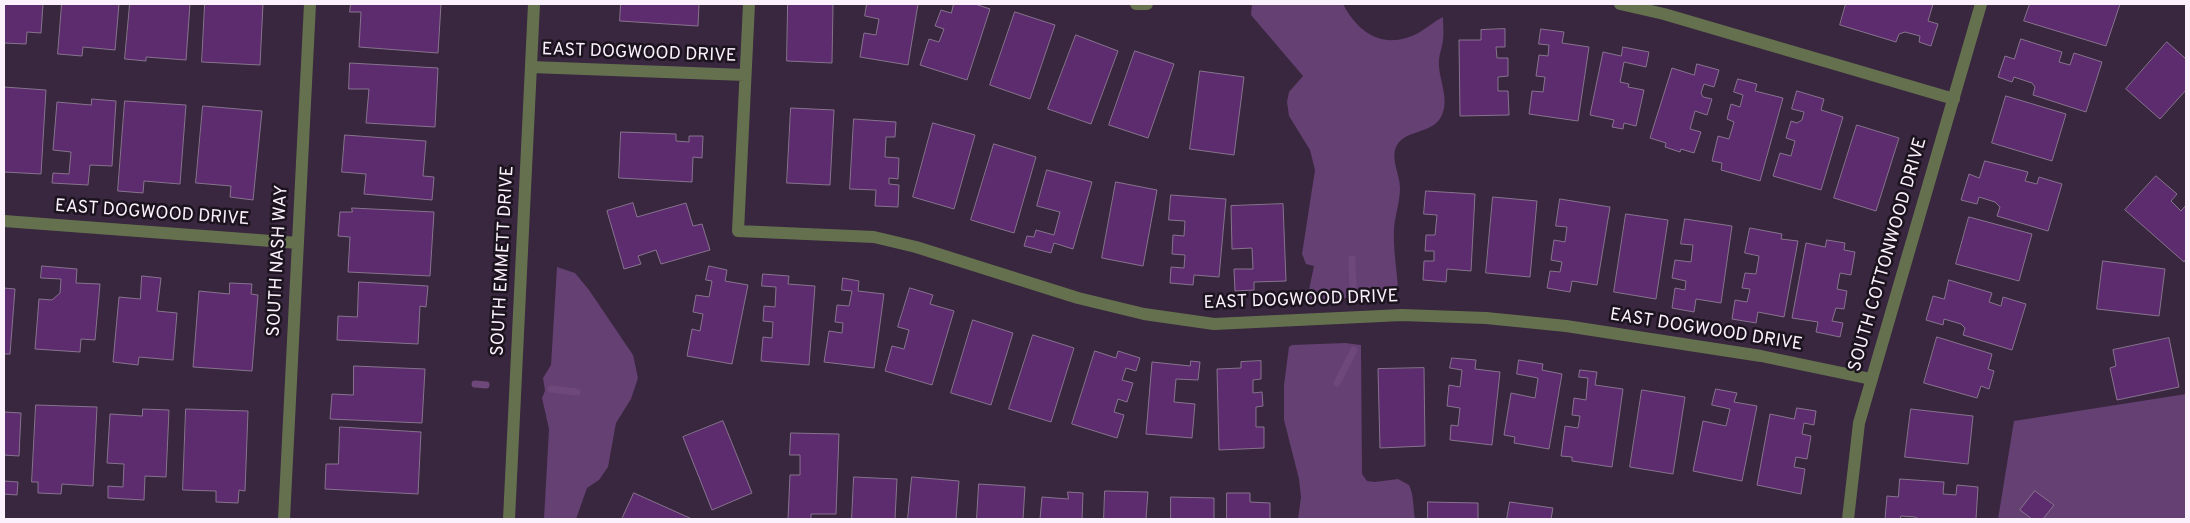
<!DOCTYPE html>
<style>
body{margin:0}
#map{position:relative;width:2190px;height:523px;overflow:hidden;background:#38273e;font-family:Overpass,sans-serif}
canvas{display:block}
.frame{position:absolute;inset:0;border:5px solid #faf1fd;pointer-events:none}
</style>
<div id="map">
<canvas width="2190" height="523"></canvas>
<div class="frame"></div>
</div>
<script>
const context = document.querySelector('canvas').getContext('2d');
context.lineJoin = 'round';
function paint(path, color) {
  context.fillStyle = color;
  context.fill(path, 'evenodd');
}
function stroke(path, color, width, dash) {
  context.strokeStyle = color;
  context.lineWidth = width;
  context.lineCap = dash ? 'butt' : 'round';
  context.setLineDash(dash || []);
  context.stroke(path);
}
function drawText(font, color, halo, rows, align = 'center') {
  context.font = font + ' Overpass,sans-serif';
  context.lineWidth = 5;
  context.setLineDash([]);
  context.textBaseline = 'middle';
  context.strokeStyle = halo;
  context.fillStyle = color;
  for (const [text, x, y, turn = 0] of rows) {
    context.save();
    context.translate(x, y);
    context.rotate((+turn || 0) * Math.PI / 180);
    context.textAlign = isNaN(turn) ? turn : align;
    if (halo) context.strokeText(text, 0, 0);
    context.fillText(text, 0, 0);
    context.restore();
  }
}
paint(new Path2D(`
 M1252,4H1343C1359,35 1386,51 1420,32C1428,27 1435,21 1443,17C1443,24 1444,33 1443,40C1442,49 1438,56 1439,66C1440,82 1449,99 1442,115C1433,136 1401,128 1395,150C1392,162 1400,176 1400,188C1400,202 1395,215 1394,229C1393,250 1397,270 1398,290L1360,292L1343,299H1307L1314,266L1306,264L1302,254L1315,170L1310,150L1289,116L1287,102L1289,92L1303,76L1251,15Z
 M557,267L575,273L589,290L633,355L638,378L631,399L616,423L608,467L599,480L587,488L576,519H544L549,429L542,398L545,391L543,378L551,365Z
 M1345,343L1361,345L1362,474L1367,481L1375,482L1398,479L1409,485C1414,495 1413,508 1415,519H1298L1301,497L1299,479L1284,420V385L1289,347L1292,345Z
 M2186,394V519H1998L2014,421Z`), '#654072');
stroke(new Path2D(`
 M1352,259L1353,291
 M1337,383L1354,350
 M475,384L486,385
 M551,389L577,392`), '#6f487b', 7);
const building = new Path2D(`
 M4,4H43L41,33L27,32L26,44L4,43Z
 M62,4H119L115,50L83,47L82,56L58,54Z
 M130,4H190L186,60L146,57V61L125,59Z
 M205,4H263L260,65L202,62Z
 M351,4H441L438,53L359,47L361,12H350Z
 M621,4H699L698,26L620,21Z
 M788,4H833L832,63L787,61Z
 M867,4H918L908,65L860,57L864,33L876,35L879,19L865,16Z
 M954,4H975L990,9L967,80L920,65L929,39L939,42L944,29L935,26L941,10L951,13Z
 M1846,4H1933L1928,21L1938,24L1931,46L1919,42L1920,36L1905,32L1899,34L1896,42L1840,25Z
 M2030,4H2120L2106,46L2024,21Z
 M1015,12L1055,25L1030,99L990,85Z
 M1505,29V47H1496L1497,58H1508V76L1498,77V91H1508L1509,115L1460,116L1459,40H1481V30Z
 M1541,29L1564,32L1562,43L1589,47L1578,121L1529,114L1532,91L1543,92L1545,77L1536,76L1539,55L1548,56L1549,45L1539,44Z
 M1076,35L1118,51L1091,124L1048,109Z
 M2021,39L2062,52L2059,62L2070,65L2074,53L2102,62L2086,112L2033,95L2035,87L2032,83L2014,77L2012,82L1998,77L2005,56L2014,59Z
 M2167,42L2186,59V90L2160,119L2126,89Z
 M1623,47L1649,52L1646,67L1624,62L1620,82L1629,84L1628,87L1644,90L1636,126L1624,123L1623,129L1612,127L1614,120L1590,115L1603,52L1621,56Z
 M1135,51L1174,64L1148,138L1109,125Z
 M350,63L438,68L435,127L366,123L369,89H349Z
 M1697,64L1719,70L1714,87L1704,84L1701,93L1703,97L1712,99L1707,115L1695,111L1690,129L1701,132L1694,153L1681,149L1680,152L1665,147L1666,143L1650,138L1672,68L1694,75Z
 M1200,71L1244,77L1234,155L1190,149Z
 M1738,79L1757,84L1755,91L1783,98L1760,181L1721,170L1722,163L1712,161L1718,136L1729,139L1734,122L1727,119L1731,104L1740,107L1743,95L1734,92Z
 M4,87L46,90L41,174L4,172V179Z
 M1797,91L1824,99L1821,110L1843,117L1821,190L1773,176L1780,153L1791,156L1795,141L1786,138L1791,121L1797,123L1802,120L1804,112L1792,109Z
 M2006,96L2066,114L2052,161L1992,143Z
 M92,99L116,101L112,166L90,165L88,185L52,183L53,173L69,174L71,152L53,150L57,102L91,105Z
 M125,101L186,105L180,184L144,181L143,193L118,191Z
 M203,106L262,111L253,200L230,197L231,186L196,183Z
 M791,108L834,110L830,185L787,183Z
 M854,119L896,122L895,137H886L885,157L899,158L898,179L889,178V184L899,185L898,207L875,206L876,190L850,189Z
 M933,123L975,135L954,209L913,197Z
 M1857,125L1899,138L1876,211L1834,198Z
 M621,132L676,134V141L689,142V136H703L702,158L693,157L692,182L619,178Z
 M345,135L426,141L423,176L434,177L432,200L364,194L366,174L342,172Z
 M994,144L1036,157L1014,233L971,220Z
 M1985,161L2028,172L2025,181L2037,184L2039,177L2062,184L2048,231L1997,216L2000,207L1995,202L1979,197L1977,204L1961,200L1969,174L1979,178Z
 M1047,170L1092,182L1073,249L1054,243L1051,253L1024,246L1027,236L1034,237L1036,230L1054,235L1060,212L1037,206Z
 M2156,176L2177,194L2171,201L2181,211L2186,205V259L2184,262L2125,210Z
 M1116,182L1157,190L1143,266L1102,258Z
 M1426,191L1475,194L1471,271L1447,269L1446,282L1423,280L1424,261H1434V251H1425L1426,235H1435L1437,215L1424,214Z
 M1171,195L1226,199L1219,277L1194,275L1193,285L1170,283L1171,267L1184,268L1185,255L1172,254L1173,235L1184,236L1185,221L1169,220Z
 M1493,197L1537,201L1530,277L1486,273Z
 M1560,199L1610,207L1597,285L1572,281L1570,292L1547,288L1550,271L1560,272L1562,262L1551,260L1554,240L1565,242L1567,227L1556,226Z
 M633,203L637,217L686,203L693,226L702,224L710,250L661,264L656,250L638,256L641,264L624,269L607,211Z
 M1283,204L1286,281L1254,282V290L1235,291L1234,269H1253L1252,248L1232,249L1231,206Z
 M352,208L434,212L430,276L348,272L350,237L338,236L340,212H352Z
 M1626,214L1668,220L1656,299L1614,292Z
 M1969,217L2032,234L2019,281L1956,264Z
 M1685,219L1732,226L1721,303L1696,299L1694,312L1672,308L1675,288L1685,290L1686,281L1672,278L1675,260L1691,262L1693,245L1681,244Z
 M1750,228L1782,234L1781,239L1798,241L1784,317L1758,312L1756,323L1732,319L1735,300L1747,302L1750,289L1742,288L1745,273L1756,274L1759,256L1745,253Z
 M1827,240L1845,243L1844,250L1855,252L1851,275L1840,273L1837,289L1847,291L1844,309L1836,308L1832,321L1843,323L1840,337L1816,332L1818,322L1792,318L1806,243L1825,247Z
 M2103,261L2165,269L2159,316L2097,309Z
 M42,266L77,269L76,283L100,284L95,340L81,339L80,352L35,349L39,299L52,300L60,293L61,279L41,278Z
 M709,266L727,270L725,281L748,285L732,364L687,356L692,329L700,331L703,314L693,312L696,295L709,297L712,281L706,280Z
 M763,274L789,276L788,284L815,286L809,365L761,361L763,337L772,338L773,322L763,321L764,306L775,307L776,287L762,286Z
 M142,276L161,278L157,311L177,313L173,360L139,357L138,365L113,362L119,297L140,299Z
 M843,278L859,281L858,291L884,294L874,368L824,362L829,331L842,333L843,323L835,322L837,305L849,306L852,291L842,290Z
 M1949,280L1992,293L1989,302L2001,306L2003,297L2026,304L2012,350L1963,335L1965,328L1961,324L1944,319L1943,325L1926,320L1933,296L1944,299Z
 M359,282L428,286L426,307L420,306L418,344L337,340L338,316L357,317Z
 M230,283L252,284L251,294L258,295L252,371L193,367L199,291L229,294Z
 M4,288L15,289L10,354H4Z
 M910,288L933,295L930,304L954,311L932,385L885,371L892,346L904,349L909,330L898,327Z
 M973,320L1013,333L991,405L951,393Z
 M1033,335L1074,348L1051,422L1009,409Z
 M1937,337L1992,354L1988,369L1994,371L1989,389L1981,386L1977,398L1924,383Z
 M2169,338L2179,387L2117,400L2110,368L2116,366L2113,350Z
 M1095,351L1116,358L1118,351L1140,358L1136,371L1126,368L1122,380L1133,383L1127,402L1118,399L1114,412L1124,415L1117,438L1072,424Z
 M1452,358L1476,360L1475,369L1500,372L1492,445L1450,440L1451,425L1458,426L1460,408L1447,406L1449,385L1460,387L1462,370L1450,368Z
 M1519,360L1543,364L1542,370L1562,374L1549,449L1514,443L1515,437L1504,435L1511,393L1535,398L1538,378L1517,374Z
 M1191,361L1200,362L1198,380L1176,379L1174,402L1195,404L1192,438L1146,434L1152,362L1190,366Z
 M1261,361V379L1253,380V393L1262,392L1263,406L1256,407V427H1264V448L1219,450L1217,369L1241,368V362Z
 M354,366L425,369L422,423L330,419L332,394L353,395Z
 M1424,368L1425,446L1380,448L1378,369Z
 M1580,370L1597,372L1595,385L1623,389L1612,467L1572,461V457L1561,456L1565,426L1578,428L1580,416L1572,415L1574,398L1586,400L1588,378L1579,377Z
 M1716,389L1737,393L1734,402L1757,406L1742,481L1693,471L1703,421L1726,426L1730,409L1712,405Z
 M1642,390L1685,397L1673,474L1630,467Z
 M36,405L97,407L93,486L62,484L61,494L38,493V482H32Z
 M1797,408L1816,411L1814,425L1804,423L1802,434L1811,436L1807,459L1796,457L1794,467L1805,469L1801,494L1757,485L1770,414L1794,419Z
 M143,409L169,410L166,477L145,476L144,500L108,498V486L123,487L124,464L107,463L110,414L142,416Z
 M186,409L248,411L245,491L239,490L238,503L216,502V491L183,490Z
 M1911,409L1973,416L1968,464L1905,457Z
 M4,412L21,413L19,456L4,455Z
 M723,421L752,493L712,510L683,437Z
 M340,427L421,432L418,494L325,489L326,464H338Z
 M791,433L839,434L836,514H811V519H788L790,475H800V455H790Z
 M854,477L897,479L895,519H852Z
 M912,477L959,481L956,519H908Z
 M1900,479L1944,482L1943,494L1956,495L1957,485L1978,487L1976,519H1919L1915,517L1901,516L1900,519H1885L1887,496L1898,497Z
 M4,481L18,482L17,495L4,494Z
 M979,484L1025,487L1023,519H977Z
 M1105,491L1148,492L1146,519H1104Z
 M2035,491L2054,505L2043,519H2032L2020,510Z
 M1068,492L1083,493L1082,519H1040L1042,497L1068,499Z
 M634,493L692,519H622Z
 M1227,493H1250V502L1270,503V519H1227Z
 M1171,497L1214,498V519H1171Z
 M1428,502L1478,503V519H1428Z
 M1510,502L1553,508L1551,519H1507Z`);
paint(building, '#5d2c6e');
stroke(building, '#87738e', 1);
stroke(new Path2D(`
 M749,4L738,231L874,237L916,247L1078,298L1144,314L1214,324L1402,315L1486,318L1566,326L1761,356L1871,379
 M1136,4H1147
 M1620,4L1664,14L1954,99
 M531,67L745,75
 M4,221L298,243
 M284,519L310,4
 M509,519L534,4
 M1848,519L1859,423L1981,4`), '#65714e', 12);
drawText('18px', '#faf1fd', '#1b131d', [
 ["EAST DOGWOOD DRIVE",639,54,2],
 ["EAST DOGWOOD DRIVE",152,214,4],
 ["SOUTH COTTONWOOD DRIVE",1889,255,-74],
 ["SOUTH NASH WAY",279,261,-87],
 ["SOUTH EMMETT DRIVE",504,261,-87],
 ["EAST DOGWOOD DRIVE",1301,301,-2],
 ["EAST DOGWOOD DRIVE",1706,331,9]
]);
</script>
